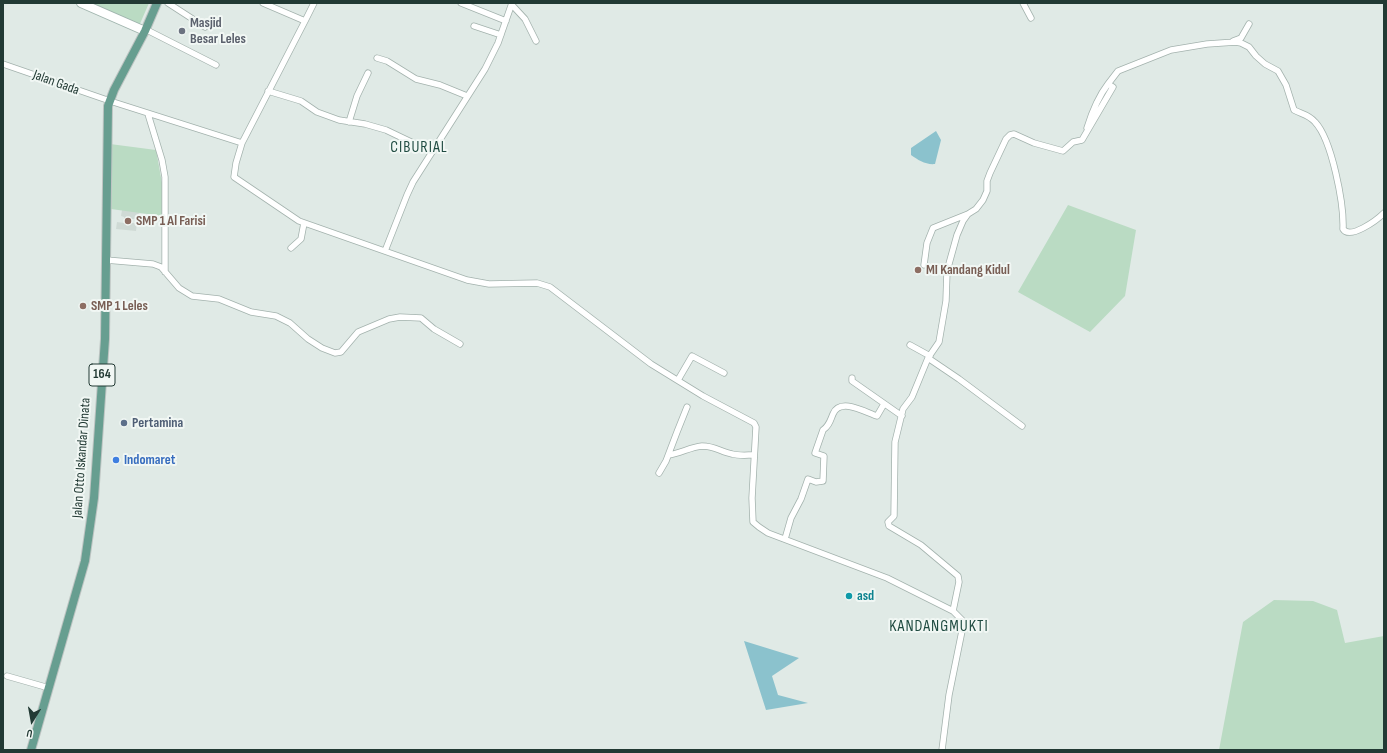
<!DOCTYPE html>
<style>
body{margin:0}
#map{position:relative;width:1387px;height:753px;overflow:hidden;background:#e0eae6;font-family:"Sofia Sans Condensed",sans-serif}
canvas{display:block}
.frame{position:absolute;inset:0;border:4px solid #223a34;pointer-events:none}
.north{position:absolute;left:12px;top:701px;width:40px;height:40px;-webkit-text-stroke:3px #f1f7f4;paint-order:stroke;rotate:191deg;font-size:11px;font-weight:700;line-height:16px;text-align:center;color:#223a34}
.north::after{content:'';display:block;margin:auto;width:14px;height:18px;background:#223a34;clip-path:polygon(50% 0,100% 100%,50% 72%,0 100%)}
</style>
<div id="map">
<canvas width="1387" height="753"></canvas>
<div class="frame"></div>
<div class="north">U</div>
</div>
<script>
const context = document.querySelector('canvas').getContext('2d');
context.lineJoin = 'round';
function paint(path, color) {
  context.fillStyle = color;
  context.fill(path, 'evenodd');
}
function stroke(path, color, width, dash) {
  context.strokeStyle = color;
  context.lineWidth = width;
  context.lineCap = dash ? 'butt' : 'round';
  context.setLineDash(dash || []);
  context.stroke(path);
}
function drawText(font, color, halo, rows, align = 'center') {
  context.font = font + ' "Sofia Sans Condensed",sans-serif';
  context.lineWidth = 4;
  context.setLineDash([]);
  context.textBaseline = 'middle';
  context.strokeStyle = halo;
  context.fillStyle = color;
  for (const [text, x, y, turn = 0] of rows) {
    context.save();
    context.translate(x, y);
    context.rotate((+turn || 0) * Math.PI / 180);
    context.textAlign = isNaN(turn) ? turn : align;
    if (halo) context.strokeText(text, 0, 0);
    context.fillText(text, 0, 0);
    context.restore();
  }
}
paint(new Path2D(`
 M122,210L139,211L138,219H132V223H137L136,231L116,229L117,222L124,223V217L121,216Z`), '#cfdad5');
paint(new Path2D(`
 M88,3H149L139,26Z
 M110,144L156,150L162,183V216L111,209Z
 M1068,205L1136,230L1125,296L1090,332L1018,292Z
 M1274,600L1313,601L1337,610L1345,643L1384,636V750H1219L1243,622Z`), '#badbc3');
paint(new Path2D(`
 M936,131L941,140L935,164C926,165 918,160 911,155V148Z
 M744,641L799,658L772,676L778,695L808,703L766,710Z`), '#8bc2cd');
const street = new Path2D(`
 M168,3L205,27
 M461,3L506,21
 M1023,3L1031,18
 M512,5L525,19L536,41
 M305,21L314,3
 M474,26L501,35
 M145,29L216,65
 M1233,41L1241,38L1249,24
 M377,58L387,61L416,79L440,85L467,96
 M3,64L110,101L242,143L305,21L263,3
 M268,91L301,101L317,112L339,120L365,124L386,130L432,152
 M148,114L162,160L165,177V272
 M349,122L357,96L368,73
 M1087,128C1092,112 1098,97 1108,84
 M242,143L236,163L234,177L299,221L467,280L489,284L537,283L550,287L651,364L703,396L754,423L756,427L752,498L753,522L759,527L768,533L887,578L953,611L963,621V626L949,695L942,750
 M291,248L301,239L304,223
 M385,251L407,195L413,182L485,69L498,43L512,3
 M106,260L153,264L161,267L179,288L192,296L219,299L251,312L276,316L290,323L308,339L322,348L335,353L341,352L358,332L389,319L400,317L421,318L434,329L460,344
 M924,265L927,243L933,228L968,214
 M910,345L930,356
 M928,358L959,379L1022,426
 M852,378V381L902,416
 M678,380L692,356L724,373
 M669,455C681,453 691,447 702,446C715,446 721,452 732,454C739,456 747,455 754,455
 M659,473L666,461L677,432L687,407
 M785,539L791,518L801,499L808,479L816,482L823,481L824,456L815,453L823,430C829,426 830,421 833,414C840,397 865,412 877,416L884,404
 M953,611L959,582L958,576L921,545L889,526L888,522L894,516L895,442L903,409L912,397L928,358L939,342L946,301L947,271L957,235L963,221L968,214L976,209L983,200L987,191V181L990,173L1006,139L1010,135L1014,134L1034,143L1063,151L1073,142L1082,140L1113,87L1108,84L1118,71L1171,50L1207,44L1236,42L1241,43L1249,47L1256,56L1265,64L1278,71L1286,85L1294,110C1301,114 1308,114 1315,122C1332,140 1344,204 1343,229C1350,240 1377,220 1384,213
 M7,676L49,688`);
const secondary = new Path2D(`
 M81,3L145,31`);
const primary = new Path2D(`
 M31,750L85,561L94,498L105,339L108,106L114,90L145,31L157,3`);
stroke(street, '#a3b2ad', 7);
stroke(secondary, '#a0b5ae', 10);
stroke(primary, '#bdc4c2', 10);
stroke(street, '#fff', 5.5);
stroke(secondary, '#fff', 8);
stroke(primary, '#679e90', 8);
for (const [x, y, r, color] of [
 [182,31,4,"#6b7280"],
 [128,221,4,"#8d6e63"],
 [918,270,4,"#8d6e63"],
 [83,306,4,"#8d6e63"],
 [124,423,4,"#5c6f8a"],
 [116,460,4,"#3f7fe0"],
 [849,596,4,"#0f9aa8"]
]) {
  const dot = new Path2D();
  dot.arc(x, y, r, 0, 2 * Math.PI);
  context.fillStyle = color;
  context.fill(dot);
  stroke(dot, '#f1f7f4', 1.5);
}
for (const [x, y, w] of [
 [102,375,26]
]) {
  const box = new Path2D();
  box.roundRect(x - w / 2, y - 11, w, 22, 3);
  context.fillStyle = '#f1f7f4';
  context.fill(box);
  stroke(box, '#223a34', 1);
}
drawText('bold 13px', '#223a34', null, [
 ["164",102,375]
]);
drawText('bold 14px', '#5b616d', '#f1f7f4', [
 ["Masjid",190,23],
 ["Besar Leles",190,39]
], 'left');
drawText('14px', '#223a34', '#f1f7f4', [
 ["Jalan Gada",56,83,20],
 ["Jalan Otto Iskandar Dinata",82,458,-86]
]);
drawText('bold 14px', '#785e54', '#f1f7f4', [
 ["SMP 1 Al Farisi",136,221],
 ["MI Kandang Kidul",926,270],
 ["SMP 1 Leles",91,306]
], 'left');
drawText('bold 14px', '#4e5e75', '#f1f7f4', [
 ["Pertamina",132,423]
], 'left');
drawText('bold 14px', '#366cbe', '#f1f7f4', [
 ["Indomaret",124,460]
], 'left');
drawText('bold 14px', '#0d838f', '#f1f7f4', [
 ["asd",857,596]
], 'left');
context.letterSpacing = '1px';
drawText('16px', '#1f4b41', '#f1f7f4', [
 ["CIBURIAL",419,148],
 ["KANDANGMUKTI",939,627]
]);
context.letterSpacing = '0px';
</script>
